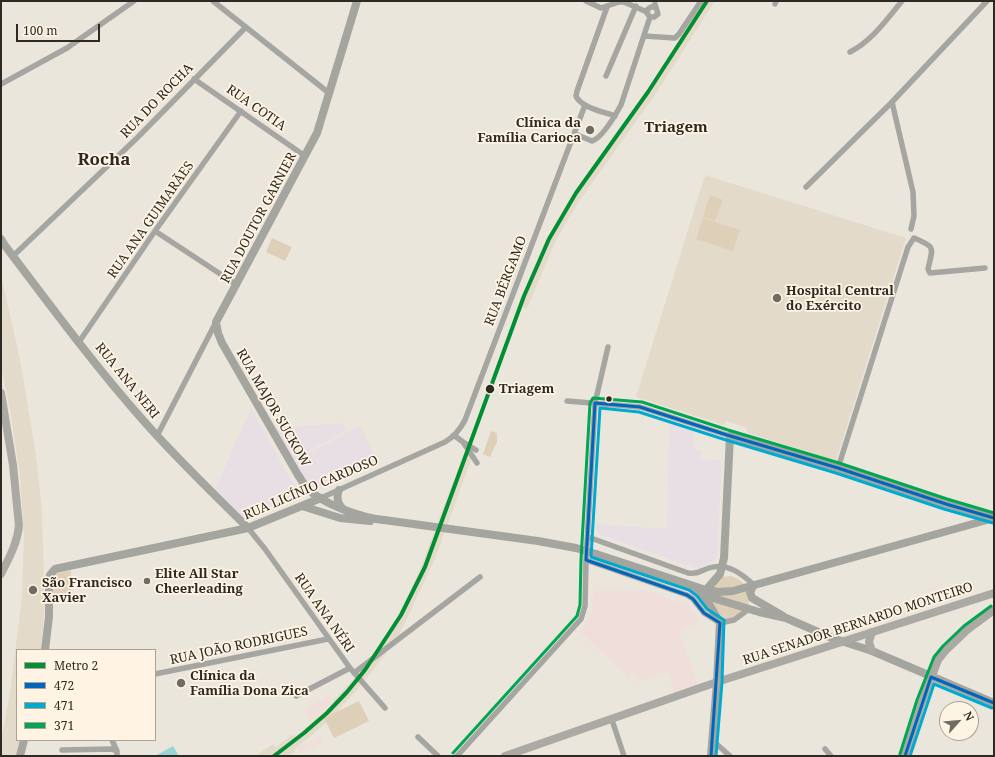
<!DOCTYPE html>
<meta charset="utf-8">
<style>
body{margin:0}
#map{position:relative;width:995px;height:757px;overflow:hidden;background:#ebe6dc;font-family:"Noto Serif",serif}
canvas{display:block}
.frame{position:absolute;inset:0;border:2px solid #2d2a23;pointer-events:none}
.legend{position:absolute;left:16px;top:649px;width:140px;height:92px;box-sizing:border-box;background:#fff4e3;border:1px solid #aba396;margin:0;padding:5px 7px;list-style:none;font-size:12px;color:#2d2a23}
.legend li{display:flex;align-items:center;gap:8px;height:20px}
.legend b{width:20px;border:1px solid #aba396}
.north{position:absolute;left:939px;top:701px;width:40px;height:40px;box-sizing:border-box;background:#fff4e3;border:1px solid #aba396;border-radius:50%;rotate:63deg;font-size:11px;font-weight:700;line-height:16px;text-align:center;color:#2d2a23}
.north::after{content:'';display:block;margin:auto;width:14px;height:18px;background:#706c64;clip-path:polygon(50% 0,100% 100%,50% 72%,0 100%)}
.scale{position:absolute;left:16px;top:24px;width:84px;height:18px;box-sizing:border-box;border:2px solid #2d2a23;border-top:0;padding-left:5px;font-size:12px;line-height:14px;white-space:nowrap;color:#2d2a23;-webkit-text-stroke:3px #fff4e3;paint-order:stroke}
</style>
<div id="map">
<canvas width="995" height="757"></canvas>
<div class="frame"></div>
<ul class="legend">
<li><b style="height:5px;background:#028f34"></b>Metro 2</li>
<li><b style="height:5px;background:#0065bd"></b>472</li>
<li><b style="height:5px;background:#00a9ce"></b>471</li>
<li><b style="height:5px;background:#00a651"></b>371</li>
</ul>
<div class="north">N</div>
<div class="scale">100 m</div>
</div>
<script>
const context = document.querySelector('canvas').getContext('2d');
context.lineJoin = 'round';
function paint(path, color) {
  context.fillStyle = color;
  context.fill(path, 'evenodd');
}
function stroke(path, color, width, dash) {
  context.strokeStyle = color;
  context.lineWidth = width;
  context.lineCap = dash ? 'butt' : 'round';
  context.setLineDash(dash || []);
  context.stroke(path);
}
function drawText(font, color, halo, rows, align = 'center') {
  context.font = font + ' "Noto Serif",serif';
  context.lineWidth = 3.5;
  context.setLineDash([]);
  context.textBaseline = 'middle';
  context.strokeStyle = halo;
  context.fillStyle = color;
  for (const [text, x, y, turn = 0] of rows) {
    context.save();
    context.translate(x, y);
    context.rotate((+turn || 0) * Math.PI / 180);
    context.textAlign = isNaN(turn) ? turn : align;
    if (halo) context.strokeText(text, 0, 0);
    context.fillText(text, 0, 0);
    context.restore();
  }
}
paint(new Path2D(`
 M251,408L299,494L298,497L251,518L243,520L215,489Z
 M343,423L346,430L292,461L275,428Z
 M669,424L694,431V449L701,450V459L722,460L717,555L714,561L697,569L599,534L597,530L596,524L667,529Z
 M360,425L377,461L326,487L310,488L294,462Z`), '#e8dfe5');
paint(new Path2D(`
 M703,1H715L655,95L580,200L555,242L527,309L519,306L546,239L574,194L648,89Z
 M705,175L906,238L836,461L748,433L745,427L726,421L724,425L636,397Z
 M1,275L21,364L37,462L42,511L44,584V616L41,650H17V740H20L16,756H1V742L10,692L22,596L24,537L20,476L10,410L1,366Z
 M466,448L474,451L466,474L434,561L400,633L384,656L358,689L331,718L309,738L297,747L294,752L288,756H255L273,744L276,747L292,735L296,736L320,715L360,672L382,642L400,613L419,572Z`), '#e4dac9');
paint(new Path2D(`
 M641,589L689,606L700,620L679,632L698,685L674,692L668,672L637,682L634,672L629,678L579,631L586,624L591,614L594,591H640Z
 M329,695L336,707L311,721L305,710Z
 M321,736L324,742L300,754L297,747Z`), '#efded9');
paint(new Path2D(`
 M710,195L723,200L715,221L703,217Z
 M703,218L740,230L733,251L696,239Z
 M272,238L292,247L285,261L266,252Z
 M491,431L497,433V442L490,457L483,454Z
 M71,570V596L53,599L54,574Z
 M731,576C746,581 752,591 748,607C735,616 732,623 716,616L709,590L721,577Z
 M359,701L369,721L334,738L324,718Z`), '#decfb8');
paint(new Path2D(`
 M173,746L179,756H155Z`), '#97d4d6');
stroke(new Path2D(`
 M213,1L329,93
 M586,1L601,8L619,2H624L647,12
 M655,4L658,14L654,17H650L647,13L648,9L651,7H655
 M775,4L776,1
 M607,7L577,91L576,96C580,107 604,112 615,116
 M644,36L675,38L679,34L701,1
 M850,52C872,41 887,19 902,1
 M606,76L636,6
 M194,79L305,156
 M1,84L67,48L134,1
 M892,102L913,192L914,216L911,229
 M575,134L592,141C602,138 616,114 621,105L650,17
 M806,187L892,102L987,1
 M155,231L237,285
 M13,256L137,138L246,27
 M79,342L155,231L241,111
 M567,401L640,407L730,436
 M157,436L216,322
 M455,436L463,442L476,450
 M463,442L477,463
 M838,468L908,247L914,238C936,247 933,247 928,269L930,273L985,268
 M321,498L445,442C455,436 460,430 465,420L585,105
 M248,528L265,549L350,668L385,708
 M588,537L688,573C699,574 700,571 709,568C727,562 742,574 754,585
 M586,560L687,595L693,599L704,613L720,623L734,620L749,609
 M354,673L480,577
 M155,674L328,639
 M296,696L350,668
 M612,720L624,756
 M418,737L438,756
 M112,740L117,751V756
 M712,740L730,756
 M825,749L831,756
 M62,750L111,749L117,751
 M457,756L581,619L585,606L586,560L595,403L608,347`), '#a5a5a2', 5.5);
stroke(new Path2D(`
 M357,1L317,133L216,322L218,333L222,343L298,475C301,479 303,484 307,488C322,504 362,518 384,520
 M1,239L6,247C50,305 94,365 142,419C175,457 212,492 248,528
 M339,490C336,497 338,504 343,509
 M302,506L340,518L370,521
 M596,554L706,590L719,592L733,591L994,518
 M754,585L750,592L752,598L783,616
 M693,587L703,595L759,612L786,618L832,638L872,651L994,703
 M706,590L720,574L724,558L730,436L838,468L946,504L994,518
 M703,595L709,604L720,623L717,682L711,756
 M45,650L49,617V579L50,575L55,569L248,528L321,498
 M20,756L24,740`), '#a5a5a0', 8);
stroke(new Path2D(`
 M1,393L13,465L19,526C17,544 9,558 1,574
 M872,632L869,642L872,651
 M505,756L717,682L994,593
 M905,756L922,702L938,660L946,650L967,630L994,610`), '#aaa9a3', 8);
stroke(new Path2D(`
 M384,520L538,541L576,548L596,554`), '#a5a5a0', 8);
stroke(new Path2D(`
 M711,756L720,623L704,613L693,599L687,595L586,560L595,403L640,407L727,435L838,468L946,504L994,518
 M905,756L931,677L994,703`), '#0065bd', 3);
stroke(new Path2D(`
 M716,756L722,682L724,620L707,609L697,596L689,590L591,557L600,408L639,412L726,440L836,473L944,509L993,523
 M910,756L934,684L992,708`), '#00a9ce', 3);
stroke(new Path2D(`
 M453,753L577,616L580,605L581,560L590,403L593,398L642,402L728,430L839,463L947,499L994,513
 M900,754L917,700L934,657L943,646L964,626L991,606`), '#00a651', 3);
stroke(new Path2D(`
 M274,756L304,733L327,713L347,692L365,670L401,615L425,567L524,296L549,239L576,193L648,92L707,1`), '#028f34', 4);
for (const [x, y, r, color] of [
 [590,130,5,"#706c64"],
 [777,298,5,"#706c64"],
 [490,389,5,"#2d2a23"],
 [609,399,3.5,"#2d2a23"],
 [147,581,4,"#706c64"],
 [33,590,5,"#706c64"],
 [181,683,5,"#706c64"]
]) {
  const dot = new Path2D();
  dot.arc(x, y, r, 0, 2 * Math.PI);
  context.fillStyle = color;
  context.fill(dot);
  stroke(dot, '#fff4e3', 1.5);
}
drawText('13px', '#2d2a23', '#fff4e3', [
 ["RUA DO ROCHA",157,101,-46],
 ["RUA COTIA",256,108,35],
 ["RUA DOUTOR GARNIER",259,218,-62],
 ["RUA ANA GUIMARÃES",151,220,-55],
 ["RUA BÉRGAMO",506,281,-69],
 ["RUA ANA NERI",127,381,51],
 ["RUA MAJOR SUCKOW",273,408,60],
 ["RUA LICÍNIO CARDOSO",311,488,-23],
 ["RUA ANA NÉRI",324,613,55],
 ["RUA SENADOR BERNARDO MONTEIRO",858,624,-18],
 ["RUA JOÃO RODRIGUES",239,646,-12]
]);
drawText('bold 13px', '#2d2a23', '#fff4e3', [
 ["Clínica da",581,123,"right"],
 ["Família Carioca",581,138,"right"],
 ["Hospital Central",786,291],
 ["do Exército",786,306],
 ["Elite All Star",155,574],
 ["Cheerleading",155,589],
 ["São Francisco",42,583],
 ["Xavier",42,598],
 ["Clínica da",190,676],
 ["Família Dona Zica",190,691]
], 'left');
drawText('bold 13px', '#2d2a23', '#fff4e3', [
 ["Triagem",499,389]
], 'left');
drawText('bold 15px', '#2d2a23', '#fff4e3', [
 ["Triagem",676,128]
]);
drawText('bold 17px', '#2d2a23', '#fff4e3', [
 ["Rocha",104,160]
]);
</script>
